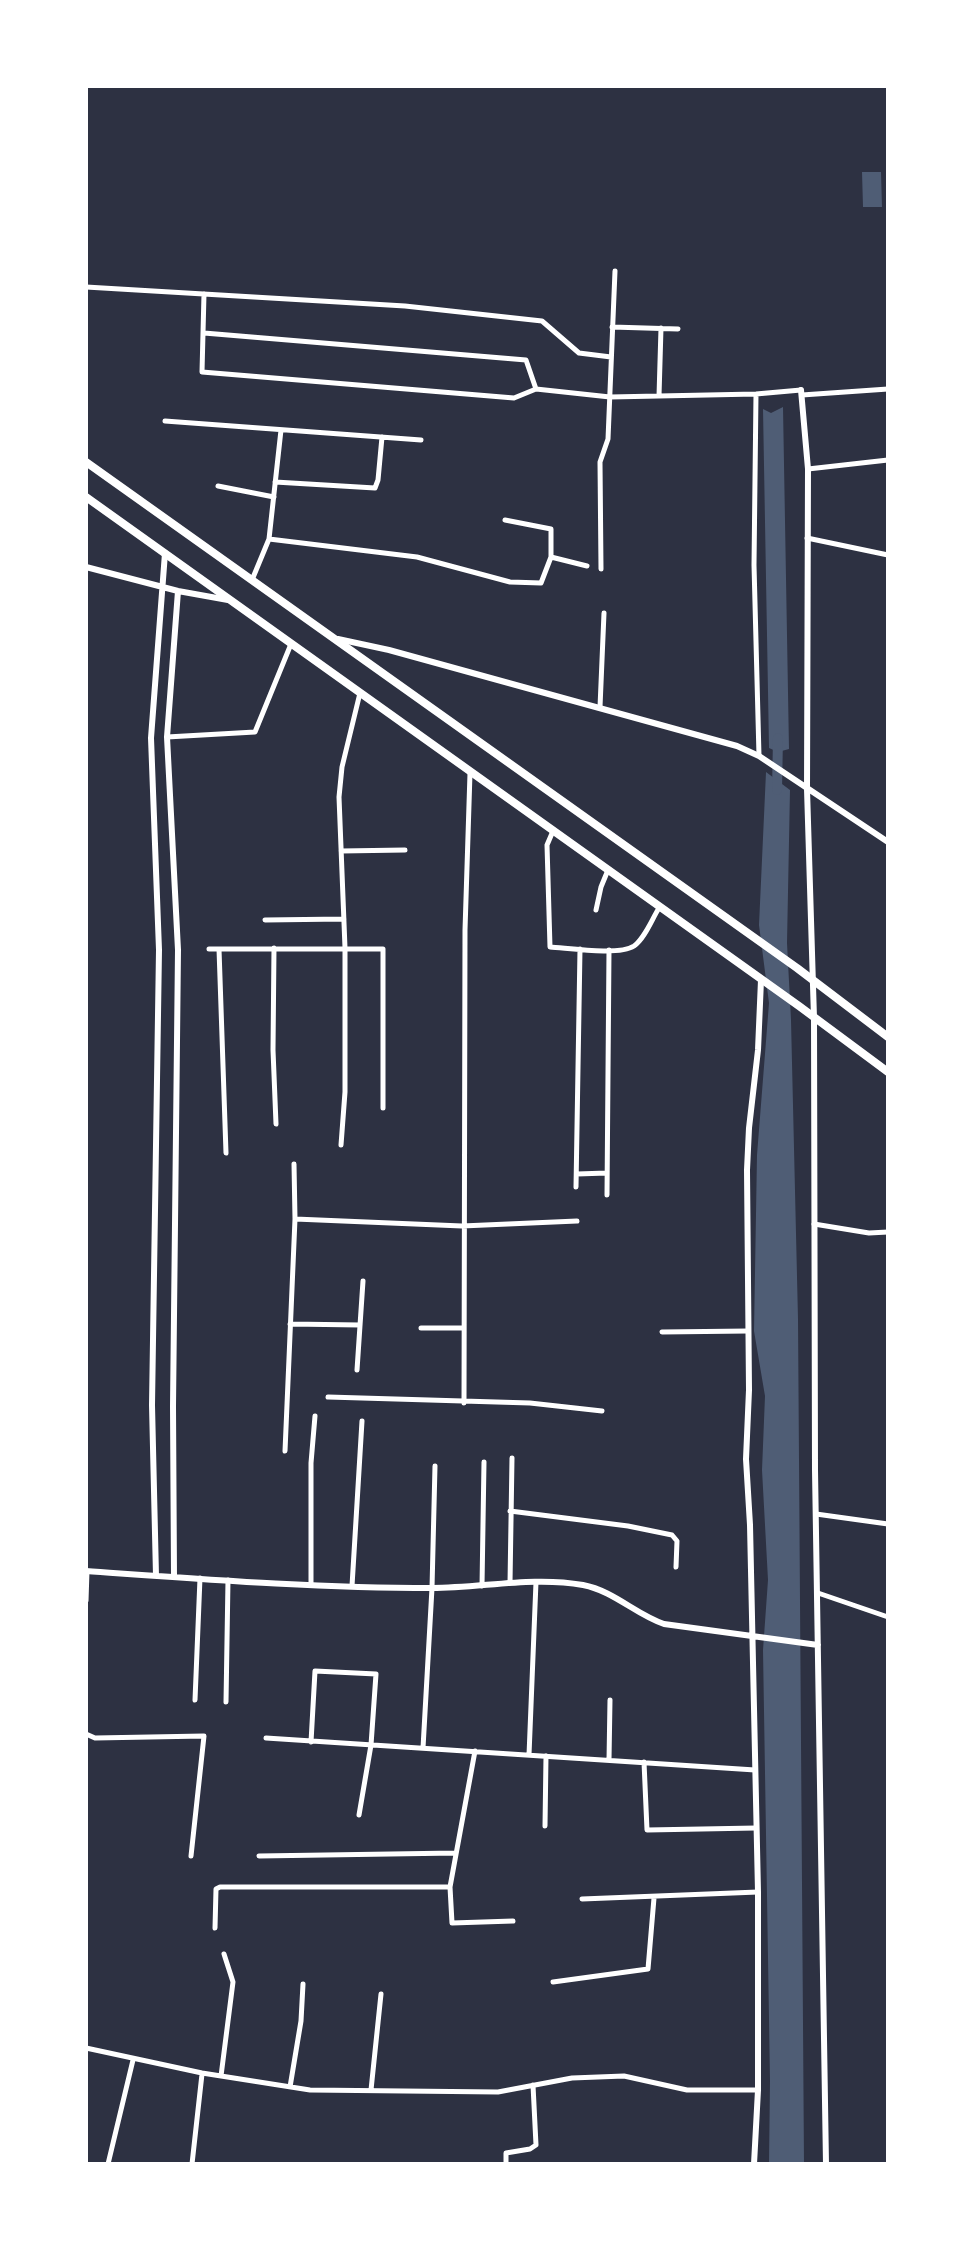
<!DOCTYPE html>
<style>
body{margin:0}
#map{position:relative;width:974px;height:2250px;overflow:hidden;background:#2d3142;font-family:Mulish,sans-serif}
canvas{display:block}
.frame{position:absolute;inset:0;border:88px solid #fff;pointer-events:none}
</style>
<div id="map">
<canvas width="974" height="2250"></canvas>
<div class="frame"></div>
</div>
<script>
const context = document.querySelector('canvas').getContext('2d');
context.lineJoin = 'round';
function paint(path, color) {
  context.fillStyle = color;
  context.fill(path, 'evenodd');
}
function stroke(path, color, width, dash) {
  context.strokeStyle = color;
  context.lineWidth = width;
  context.lineCap = dash ? 'butt' : 'round';
  context.setLineDash(dash || []);
  context.stroke(path);
}
paint(new Path2D(`
 M881,172L882,207H863L862,172Z
 M783,407L789,749L778,752L769,748L763,409L771,413Z
 M766,772L790,790L787,943L791,1020L798,1319L804,2164H769L770,2081L763,1650L768,1580L762,1470L765,1396L754,1331L757,1155L769,1003L759,925Z`), '#4f5d75');
stroke(new Path2D(`
 M777,790L778,738`), '#4f5d75', 10);
stroke(new Path2D(`
 M86,287L405,306L542,321L579,353L611,357
 M204,294L202,372L514,398L536,389
 M612,327L678,329
 M204,333L526,360L536,389L610,397L756,394L801,390
 M756,394L754,565L759,756
 M802,395L888,389
 M659,396L661,328
 M165,421L421,440
 M808,469L888,460
 M275,482L375,488L378,480L382,437
 M218,486L274,497
 M505,520L551,529V557
 M807,538L888,555
 M269,539L417,557L510,582L541,583L551,557L587,566
 M601,569L600,462L608,439L615,271
 M252,580L269,539L281,430
 M600,707L604,613
 M167,737L255,732L291,644
 M553,831L547,845L550,947C568,948 619,956 634,946C645,938 652,919 659,908
 M341,851L405,850
 M596,910L601,887L608,870
 M265,920L344,919
 M274,948L273,1050L276,1124
 M209,949H383V1108
 M219,949L226,1153
 M341,1145L345,1092V948L339,797L342,767L360,693
 M577,1174L607,1173
 M576,1187L580,949
 M607,1195L609,950
 M295,1219L462,1226L577,1221
 M814,1224L869,1233L888,1232
 M290,1324L360,1325
 M421,1328H463
 M662,1332L748,1331
 M357,1370L363,1281
 M328,1397L530,1403L602,1411
 M464,1403L465,930L470,773
 M285,1451L295,1219L294,1164
 M510,1511L628,1526L672,1535L677,1541L676,1567
 M816,1514L888,1524
 M510,1583L512,1458
 M311,1584V1463L315,1416
 M352,1586L362,1421
 M482,1586L484,1462
 M818,1593L888,1617
 M86,1601L87,1571
 M195,1700L200,1578
 M226,1702L228,1580
 M86,1734L95,1738L204,1736L191,1856
 M266,1738L755,1770
 M311,1742L315,1671L376,1674L371,1745L359,1815
 M423,1748L432,1588L435,1466
 M475,1751L450,1887L452,1923L513,1921
 M529,1755L536,1582
 M609,1760L610,1700
 M644,1762L647,1830L756,1828
 M545,1826L546,1756
 M259,1856L456,1853
 M582,1899L758,1892
 M215,1928L216,1889L220,1887H450
 M553,1982L648,1969L654,1898
 M86,2048L202,2073L310,2090L498,2092L572,2078L624,2076L687,2090H758
 M221,2076L233,1982L224,1954
 M290,2087L301,2021L303,1984
 M371,2090L381,1994
 M108,2164L133,2060
 M192,2164L202,2074
 M506,2164V2153L530,2149L536,2145L533,2085`), '#fff', 5);
stroke(new Path2D(`
 M801,390L808,469L807,789L814,1018L815,1470L826,2164
 M86,567L178,591L228,600
 M338,639L389,650L737,746L759,756L888,842
 M86,1571C201,1579 316,1588 432,1588C482,1588 533,1576 583,1585C614,1591 635,1614 664,1624L818,1645
 M156,1576L152,1405L159,950L151,738L165,553
 M174,1577L173,1406L178,950L167,737L178,591
 M754,2164L758,2090V1892L750,1525L746,1459L749,1390L747,1170L749,1128L758,1050L761,980`), '#fff', 6);
stroke(new Path2D(`
 M86,462L797,968L888,1037
 M86,497L799,1006L888,1072`), '#fff', 8);
</script>
